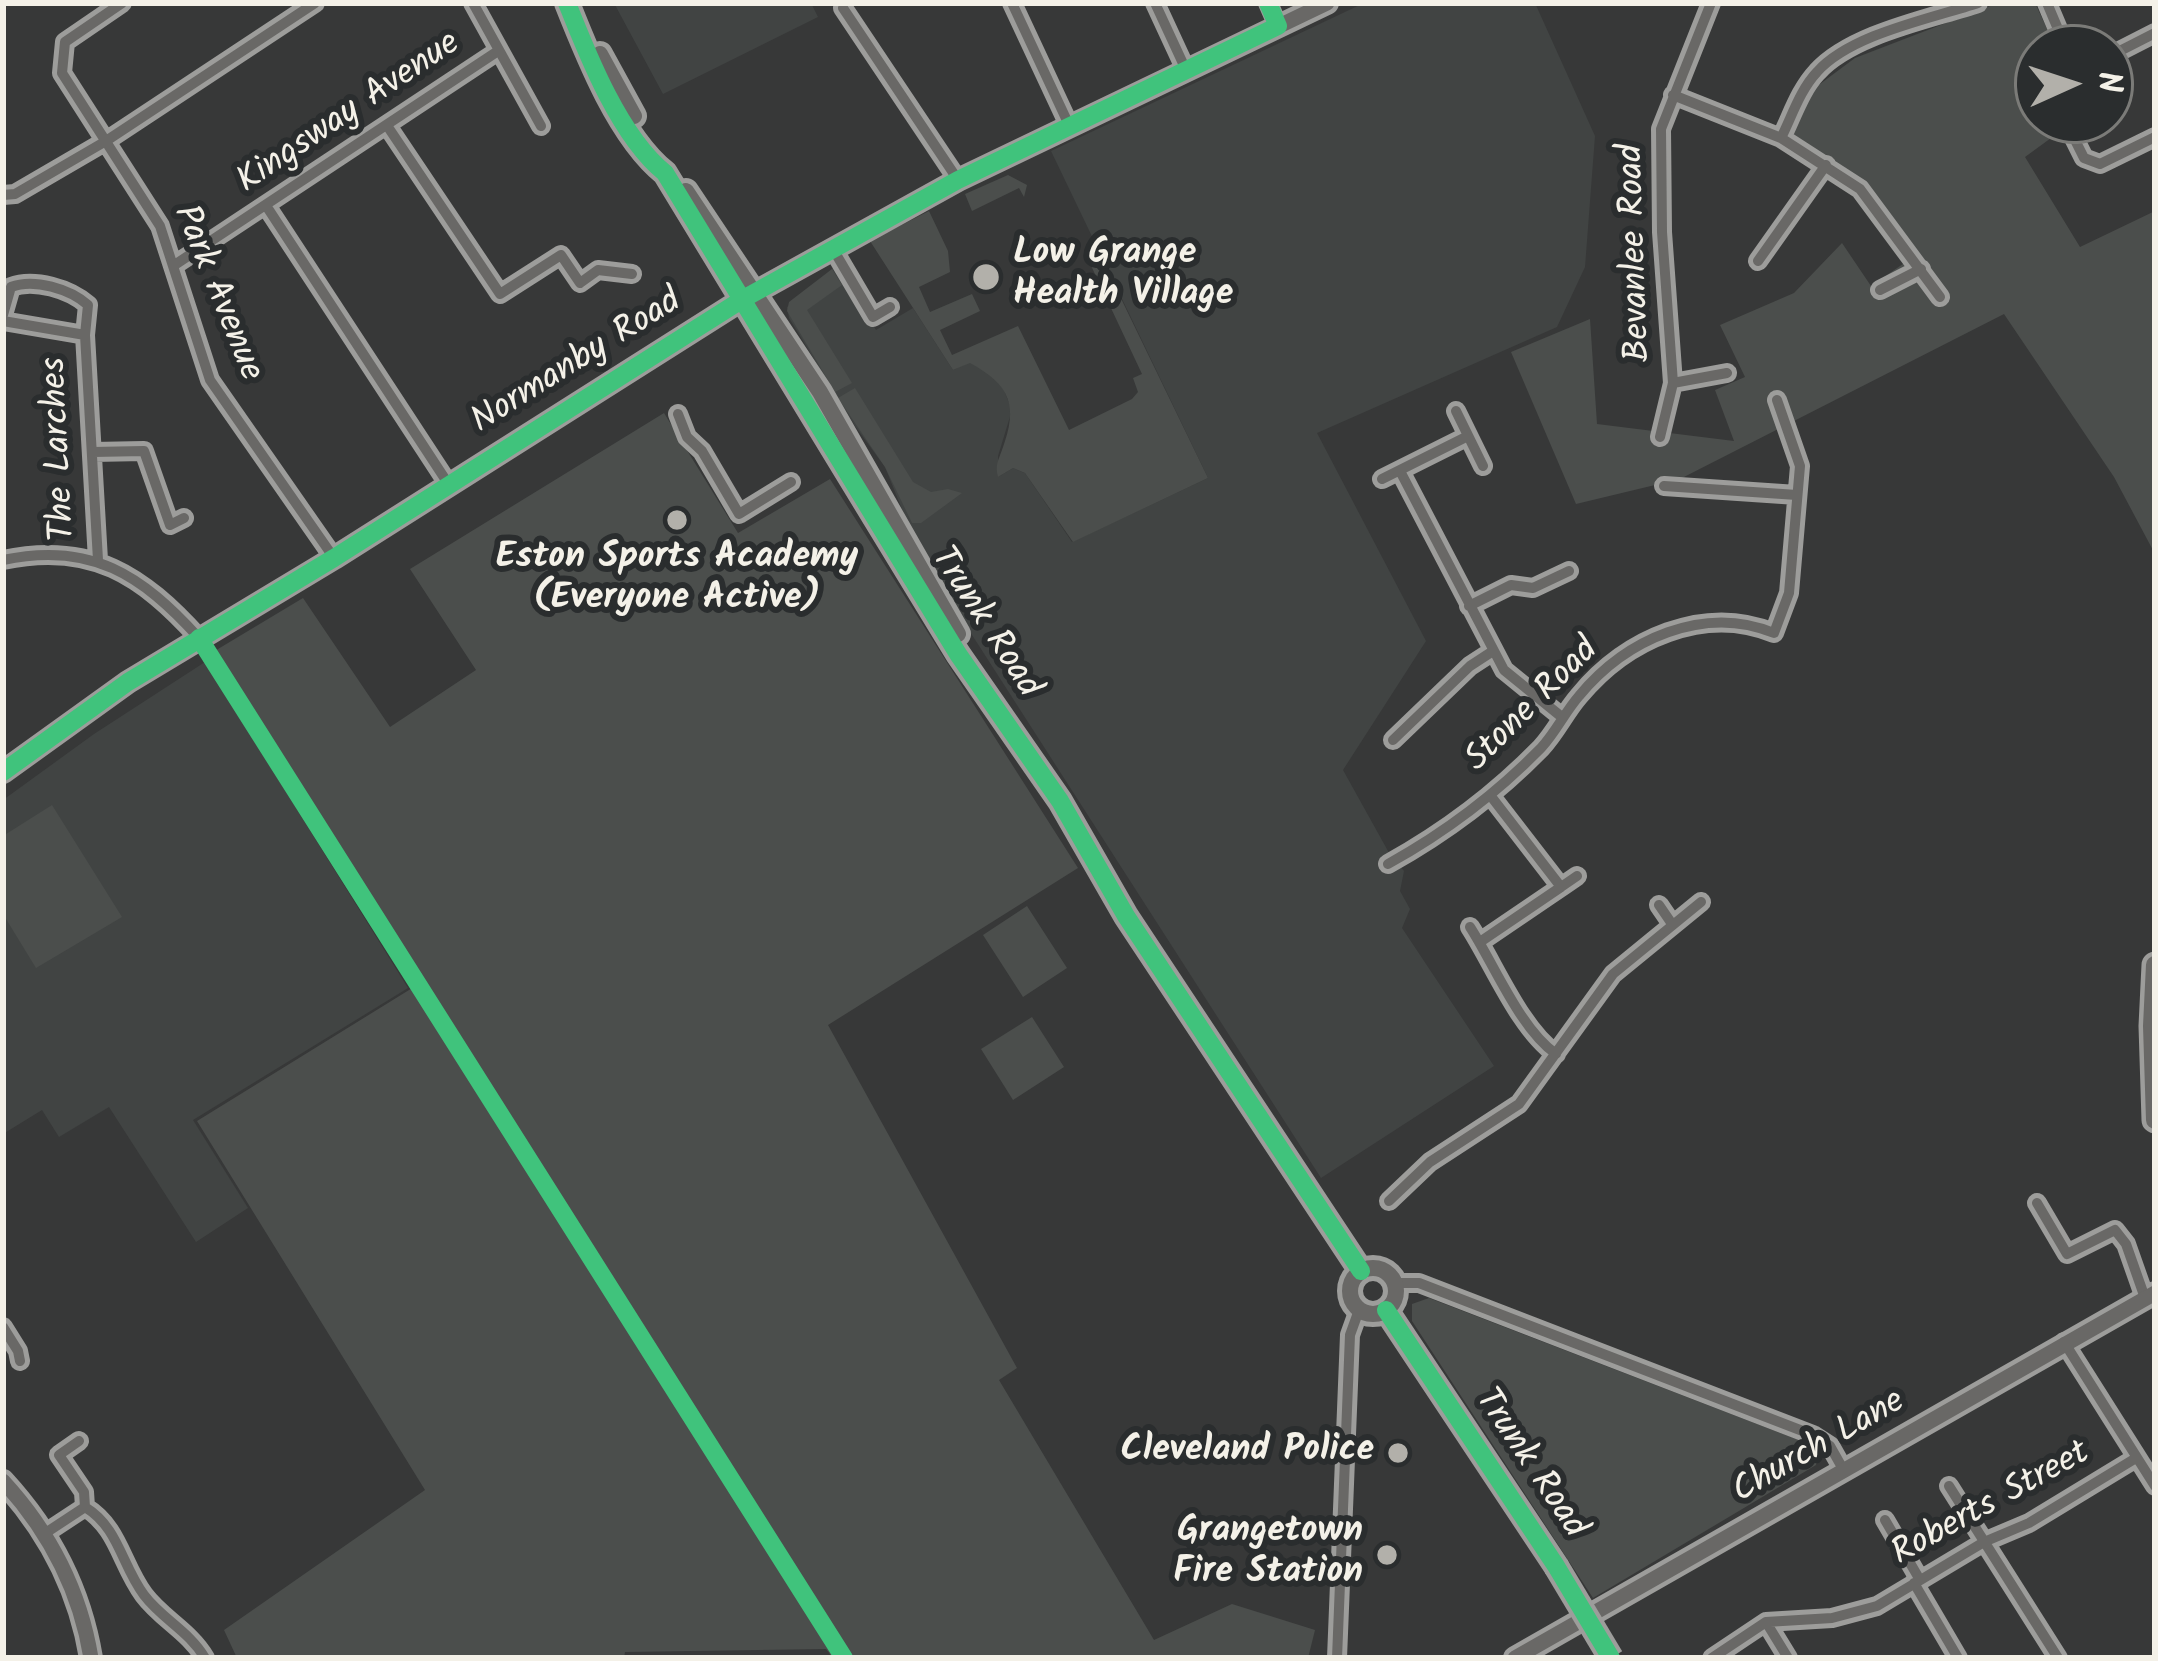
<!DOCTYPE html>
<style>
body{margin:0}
#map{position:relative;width:2158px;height:1661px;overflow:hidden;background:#373838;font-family:Kalam,sans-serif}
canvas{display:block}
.frame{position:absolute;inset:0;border:6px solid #f4f1e8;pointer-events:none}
.north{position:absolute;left:2014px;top:24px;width:120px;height:120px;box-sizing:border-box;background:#2a2d2e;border:3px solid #7b7b78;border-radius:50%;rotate:87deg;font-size:33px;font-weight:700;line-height:48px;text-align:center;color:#f4f1e8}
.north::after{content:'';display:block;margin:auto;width:42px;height:54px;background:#b2b0aa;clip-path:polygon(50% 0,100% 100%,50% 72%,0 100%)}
</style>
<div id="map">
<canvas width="2158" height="1661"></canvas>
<div class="frame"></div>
<div class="north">N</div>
</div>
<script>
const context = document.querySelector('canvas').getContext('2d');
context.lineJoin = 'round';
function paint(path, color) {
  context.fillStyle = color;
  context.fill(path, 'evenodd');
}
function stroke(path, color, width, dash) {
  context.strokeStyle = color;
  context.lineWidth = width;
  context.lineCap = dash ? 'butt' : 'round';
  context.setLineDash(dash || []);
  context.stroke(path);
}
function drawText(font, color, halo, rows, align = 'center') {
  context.font = font + ' Kalam,sans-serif';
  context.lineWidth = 12;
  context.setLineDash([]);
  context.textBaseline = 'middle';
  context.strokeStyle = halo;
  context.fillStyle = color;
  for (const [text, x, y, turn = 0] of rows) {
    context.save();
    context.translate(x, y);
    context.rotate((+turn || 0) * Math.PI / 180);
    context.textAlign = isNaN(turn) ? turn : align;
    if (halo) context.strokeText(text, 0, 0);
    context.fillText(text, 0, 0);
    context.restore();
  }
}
paint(new Path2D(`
 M614,3H811L818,17L663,94Z
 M1364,3H1535L1595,136L1585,267L1557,327L1317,433L1426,641L1343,770L1388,851L1404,871L1400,891L1410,909L1402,928L1494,1066L1321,1178L920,554L885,467L855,426L789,318L787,307L826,277L836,264L876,330L913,308L953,370L970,362L999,378L1012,410L998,456V477L1013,468L1025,473L1072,542L1208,478L1051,151Z
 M205,662L408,988L193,1120L248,1208L196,1242L109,1107L59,1137L42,1110L3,1134V800L94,734Z`), '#414443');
paint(new Path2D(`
 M1998,3H2035L2056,48H2038V120H2058L2062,130L2025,157L2080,247L2155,211V554L2114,477L2004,314L1680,479L1576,504L1511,352L1590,319L1597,424L1734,441L1715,390L1745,377L1720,325L1794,293L1842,243L1871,286L1913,257L1859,183L1825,159L1786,140L1816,87L1855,58Z
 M1008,175L1027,185L1024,197L1019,188L972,211L965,194Z
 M929,211L948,251L950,272L919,287L930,312L972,294L980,311L940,330L952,355L1018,326L1069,430L1132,399L1138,392L1133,378L1142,374L1086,255L1097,249L1208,478L1073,542L1025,473L1013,468L998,477C995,465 998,461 1002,450C1019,405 1010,385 970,363L953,370L870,241Z
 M832,269L842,285L807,310L852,383L835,392L787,311L789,302Z
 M855,388L913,482L931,492L948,489L962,493L921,523H912L885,467L838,398Z
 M664,413L738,533L830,479L1078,868L828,1025L1017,1368L999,1380L1154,1640L1232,1604L1315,1630L1308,1658H833L826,1649L625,1652L624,1658H237L224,1630L425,1490L197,1121L422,982L213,652L303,598L390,727L476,670L410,569Z
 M52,805L122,917L36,968L3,914V836Z
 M1027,906L1067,968L1023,997L983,935Z
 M1032,1017L1064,1067L1013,1100L981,1049Z
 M1429,1298L1809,1444L1818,1456L1816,1465L1593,1598L1412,1321V1304Z`), '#4b4e4c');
const street = new Path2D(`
 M122,3L65,42L62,73L160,226L210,380L334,558
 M473,3L541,126
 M1012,3L1069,125
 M1155,3L1186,70
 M1268,3L1278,26
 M2047,3L2066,48
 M843,8L958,180
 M2110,56L2155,33
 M1673,95L1781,138L1860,189L1940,297
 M2065,120L2084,158L2100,164L2155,137
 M388,127L500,294L561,255L580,283L598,270L632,274
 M1781,138C1792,116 1800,90 1817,72C1851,34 1930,19 1978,3
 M3,195L15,194L106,141L315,3
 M267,207L449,485
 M833,249L873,317L890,307
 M1758,261L1826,165
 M173,266L498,51
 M1880,290L1921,269
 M3,315L11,287C34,278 70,289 88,305L85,335
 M3,321L85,335L98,560
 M1673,383L1727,373
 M1456,411L1483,466
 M678,414L687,437L702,451L739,514L791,482
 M1660,437L1673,383L1662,232L1661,129L1711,3
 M93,452L144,451L170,525L184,518
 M1400,471L1504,670L1563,718
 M1382,479L1468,436
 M1664,486L1797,495
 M3,560C91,541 142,575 199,638
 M1469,606L1511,585L1533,588L1569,571
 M1393,740L1470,666L1493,651
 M1388,864C1444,833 1496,794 1541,748C1556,732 1565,712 1579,696C1626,639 1704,604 1774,633L1789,593L1800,466L1777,400
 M1561,887L1577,876
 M1659,905L1672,924
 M1470,927C1494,964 1520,1029 1556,1054
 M1480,942L1561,887L1490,795
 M1389,1201L1430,1162L1519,1104L1613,974L1701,902
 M2037,1203L2067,1254L2115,1230L2126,1244L2145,1298
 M1395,1283H1419L1813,1435L1830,1446L1843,1469
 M3,1327L18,1351L20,1361
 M2064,1342L2155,1486
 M1949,1486L2058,1658
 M85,1507C119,1528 121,1564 144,1595C162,1619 189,1631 205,1658
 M1885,1520L1920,1580
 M44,1534L85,1507L84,1492L59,1455L79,1441
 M1914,1583L1958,1658
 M1766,1622L1788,1658
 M1337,1658L1350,1335L1359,1310
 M1712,1658L1766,1622L1832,1618L1877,1606L1984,1542L2029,1523L2136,1458`);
const secondary = new Path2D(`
 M3,772L128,682L334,558L743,299L958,180L1327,3
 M3,1481C49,1531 80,1591 91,1658
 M1515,1658L2155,1293`);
const primary = new Path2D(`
 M567,3C588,56 620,137 665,173L958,654L1060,801L1126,916L1361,1271
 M600,54L634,116
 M686,191L820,392L958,634
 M1350 1291a23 23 0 1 1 46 0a23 23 0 1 1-46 0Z
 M1386,1310L1556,1566`);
const highway = new Path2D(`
 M2155,965L2152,1026L2155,1120`);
stroke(street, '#9d9d9b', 20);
stroke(secondary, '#9d9d9b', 24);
stroke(primary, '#9d9d9b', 26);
stroke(highway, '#9d9d9b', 27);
stroke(street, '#696866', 10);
stroke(secondary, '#696866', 15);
stroke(primary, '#696866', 16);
stroke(highway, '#696866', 18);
const primaryBridge = new Path2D(`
 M1556,1566L1611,1658`);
stroke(primaryBridge, '#9d9d9b', 26, []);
stroke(primaryBridge, '#696866', 16);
stroke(new Path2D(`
 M567,3C588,56 620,137 665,173L958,654L1060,801L1126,916L1361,1271
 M199,638L844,1658
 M3,772L128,682L334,558L743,299L958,180L1278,26L1268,3
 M1386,1310L1556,1566L1611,1658`), '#40c37c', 18);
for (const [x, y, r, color] of [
 [986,277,15,"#b2b0aa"],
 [677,520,12,"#b2b0aa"],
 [1398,1453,12,"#b2b0aa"],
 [1387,1555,12,"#b2b0aa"]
]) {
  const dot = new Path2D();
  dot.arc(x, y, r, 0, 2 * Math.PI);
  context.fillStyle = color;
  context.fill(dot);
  stroke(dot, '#2a2d2e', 4.5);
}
drawText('36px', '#f4f1e8', '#2a2d2e', [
 ["Kingsway Avenue",350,115,-34],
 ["Bevanlee Road",1638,253,-92],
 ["Park Avenue",215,294,68],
 ["Normanby Road",578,364,-32],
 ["The Larches",62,449,-93],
 ["Trunk Road",983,624,57],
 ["Stone Road",1534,707,-45],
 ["Church Lane",1820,1449,-30],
 ["Trunk Road",1528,1465,56],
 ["Roberts Street",1992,1506,-29]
]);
drawText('bold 36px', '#f4f1e8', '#2a2d2e', [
 ["Low Grange",1013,256,"left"],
 ["Health Village",1013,297,"left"],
 ["Eston Sports Academy",677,560,"center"],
 ["(Everyone Active)",677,601,"center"],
 ["Cleveland Police",1374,1453],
 ["Grangetown",1363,1534],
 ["Fire Station",1363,1575]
], 'right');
</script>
